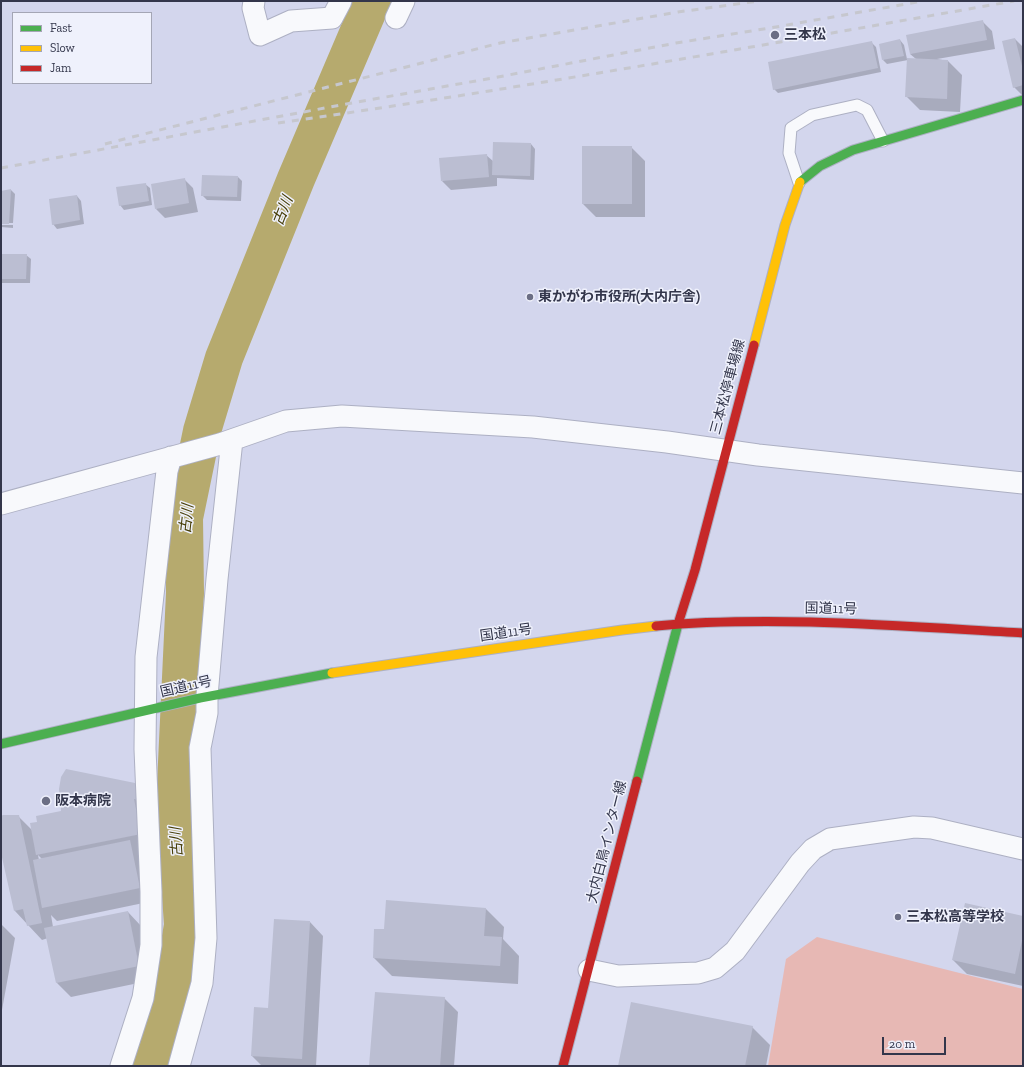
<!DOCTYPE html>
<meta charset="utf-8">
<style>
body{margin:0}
#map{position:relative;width:1024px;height:1067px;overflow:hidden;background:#d3d6ed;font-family:"Zilla Slab",serif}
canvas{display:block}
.frame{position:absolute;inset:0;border:2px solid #33364b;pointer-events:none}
.legend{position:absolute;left:12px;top:12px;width:140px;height:72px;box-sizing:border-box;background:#eff1fc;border:1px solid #a4a6b5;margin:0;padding:5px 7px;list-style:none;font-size:12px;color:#33364b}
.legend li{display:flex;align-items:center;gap:8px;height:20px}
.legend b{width:20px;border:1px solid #a4a6b5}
.scale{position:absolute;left:882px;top:1037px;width:64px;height:18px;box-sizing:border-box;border:2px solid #33364b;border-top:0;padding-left:5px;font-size:12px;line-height:14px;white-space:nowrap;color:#33364b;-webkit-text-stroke:3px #eff1fc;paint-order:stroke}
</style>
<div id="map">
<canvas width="1024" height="1067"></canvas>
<div class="frame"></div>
<ul class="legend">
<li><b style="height:5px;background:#4caf50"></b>Fast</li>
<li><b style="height:5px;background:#ffc107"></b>Slow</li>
<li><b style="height:5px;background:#c62828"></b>Jam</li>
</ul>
<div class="scale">20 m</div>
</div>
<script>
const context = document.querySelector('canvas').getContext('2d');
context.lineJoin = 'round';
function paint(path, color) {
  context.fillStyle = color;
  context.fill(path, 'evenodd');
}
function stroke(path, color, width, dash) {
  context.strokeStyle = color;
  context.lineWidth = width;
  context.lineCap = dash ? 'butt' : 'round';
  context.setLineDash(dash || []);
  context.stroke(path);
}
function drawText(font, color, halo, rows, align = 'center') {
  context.font = font + ' "Zilla Slab","Noto Sans JP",serif';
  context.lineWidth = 3;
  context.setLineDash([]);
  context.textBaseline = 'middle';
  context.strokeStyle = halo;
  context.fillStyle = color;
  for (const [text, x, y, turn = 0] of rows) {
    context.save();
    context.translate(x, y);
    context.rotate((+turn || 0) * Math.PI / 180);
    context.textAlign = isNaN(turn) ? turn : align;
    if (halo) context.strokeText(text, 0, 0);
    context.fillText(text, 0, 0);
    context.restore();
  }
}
paint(new Path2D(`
 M817,937L1023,989V1066H768L786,959Z`), '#e7b8b4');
paint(new Path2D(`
 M982,21L992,31L995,49L937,59L948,61L962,75L960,112L920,110L906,96L908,60L887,64L883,60L900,40L904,45L907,59H916L910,54Z
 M1015,39L1023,47V96L1014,87Z
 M871,42L876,47L881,72L778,93L774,89Z
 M531,144L535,149L534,180L497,178V186L451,190L442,181L486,155L493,161Z
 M631,147L645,161V217H596L583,204Z
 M238,177L242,181L241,201L207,200L202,195Z
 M184,179L193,188L198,212L165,218L156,209Z
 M145,184L150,188L152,205L124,210L120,205Z
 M11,190L15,194L13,223H1V192Z
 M77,196L81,201L84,224L57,229L53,224Z
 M1,225H13V228L1,227Z
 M1,255H26L31,259L30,283H1Z
 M135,784L153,802V901L57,921L51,915L53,927L128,912L141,926L153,980L71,997L57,983L48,938L42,940L15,911L1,849V818L18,816L32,830L38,822L62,812ZM38,855L42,859L39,860Z
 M387,901L486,909L504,927L503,939L519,956L518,984L392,976L374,958L385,930Z
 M1023,917V986L967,974L953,960Z
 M310,922L323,936L316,1066H262L252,1056L269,1009Z
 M1,924L15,938L2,1010H1Z
 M444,998L458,1012L454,1066H370Z
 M752,1027L770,1045L766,1066H619Z`), '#0003');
stroke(new Path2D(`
 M150,1066L171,997L183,925L175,805L185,593L184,518L202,431L224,358L296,179L372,1`), '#b6aa6e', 38);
paint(new Path2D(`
 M983,20L987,40L910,54L906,35Z
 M1015,38L1023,70V85L1013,88L1002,41Z
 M900,39L904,56L882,60L879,44Z
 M872,41L878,68L773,90L768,62Z
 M907,58L948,60L947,99L905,97Z
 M493,142L531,143L530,176L492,175Z
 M582,146H632V204H582Z
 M487,154L489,177L441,181L439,158Z
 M202,175L238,176L237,197L201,196Z
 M185,178L189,203L155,209L151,184Z
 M146,183L149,201L119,206L116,187Z
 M11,189L9,224H1V191Z
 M77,195L80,220L52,225L49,199Z
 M1,254H27L26,279H1Z
 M66,769L135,783L139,800L134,799L141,834L36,855L30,823L37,822L36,816L61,811L59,789L61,777Z
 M3,815H19L42,923L27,926L23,909L14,911L1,853V816Z
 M130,840L140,888L42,908L33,860Z
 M386,900L486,908L484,936L502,937L500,966L373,958L374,929H384Z
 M965,903L1023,916V936L1015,974L952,960Z
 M128,911L139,966L56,983L44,928Z
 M274,919L310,921L302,1059L251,1056L254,1007L268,1008Z
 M375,992L445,997L440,1066H369Z
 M631,1002L753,1026L745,1066H618Z`), '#bbbed2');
const lane = new Path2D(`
 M799,183L789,153L791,128L812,115L857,105L867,110L883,141`);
const street = new Path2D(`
 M254,1L253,8L260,35L291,21L332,18L341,1
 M396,18L404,1
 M1,504L220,444L286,421L342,416L533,427L667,442L758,455L1023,483
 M589,970L618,976L698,973L715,968L735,951L800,863L813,849L830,839L914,827L932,828L1023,849
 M121,1066L143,998L151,945V892L145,749L146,657L167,471L171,457
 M179,1066L202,983L206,938L200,748L207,713V696L217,579L232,440`);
const fast = new Path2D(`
 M800,182L820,166L853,150L1023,100
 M1,744L200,698L332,673
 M637,781L678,624`);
const slow = new Path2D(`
 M754,345L785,225L800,182
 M332,673L622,630L656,626`);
const jam = new Path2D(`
 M678,624L695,570L754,345
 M656,626C707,621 759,621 810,622C881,624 952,629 1023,633
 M563,1066L637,781`);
stroke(lane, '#adb0c3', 13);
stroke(street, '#adb0c3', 23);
stroke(fast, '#adb0c3', 11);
stroke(slow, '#adb0c3', 11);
stroke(jam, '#adb0c3', 11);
stroke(lane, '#f8f9fc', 11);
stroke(street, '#f8f9fc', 21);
stroke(fast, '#4caf50', 9);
stroke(slow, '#ffc107', 9);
stroke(jam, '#c62828', 9);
stroke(new Path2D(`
 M278,123C524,88 769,44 1014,1
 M105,144L500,43L678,12L759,1
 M1,168L352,103L498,77L676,43L776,27L923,1`), '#c6c7ce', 3, [7, 7]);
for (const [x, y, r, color] of [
 [775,35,5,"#6b6e84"],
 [530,297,4,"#6b6e84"],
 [46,801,5,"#6b6e84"],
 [898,917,4,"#6b6e84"]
]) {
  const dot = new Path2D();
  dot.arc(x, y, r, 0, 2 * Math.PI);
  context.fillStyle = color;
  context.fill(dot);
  stroke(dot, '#eff1fc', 1.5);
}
drawText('bold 14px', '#33364b', '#eff1fc', [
 ["三本松",784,35],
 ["東かがわ市役所(大内庁舎)",538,297],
 ["阪本病院",55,801],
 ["三本松高等学校",906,917]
], 'left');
drawText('14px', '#33364b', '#eff1fc', [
 ["三本松停車場線",728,387,-75],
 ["国道11号",831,609,1],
 ["国道11号",506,633,-8],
 ["国道11号",186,687,-13],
 ["大内白鳥インター線",607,842,-76]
]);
drawText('italic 15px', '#463d06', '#eff1fc', [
 ["古川",283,211,-68],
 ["古川",187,519,-84],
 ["古川",177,842,-94]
]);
</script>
